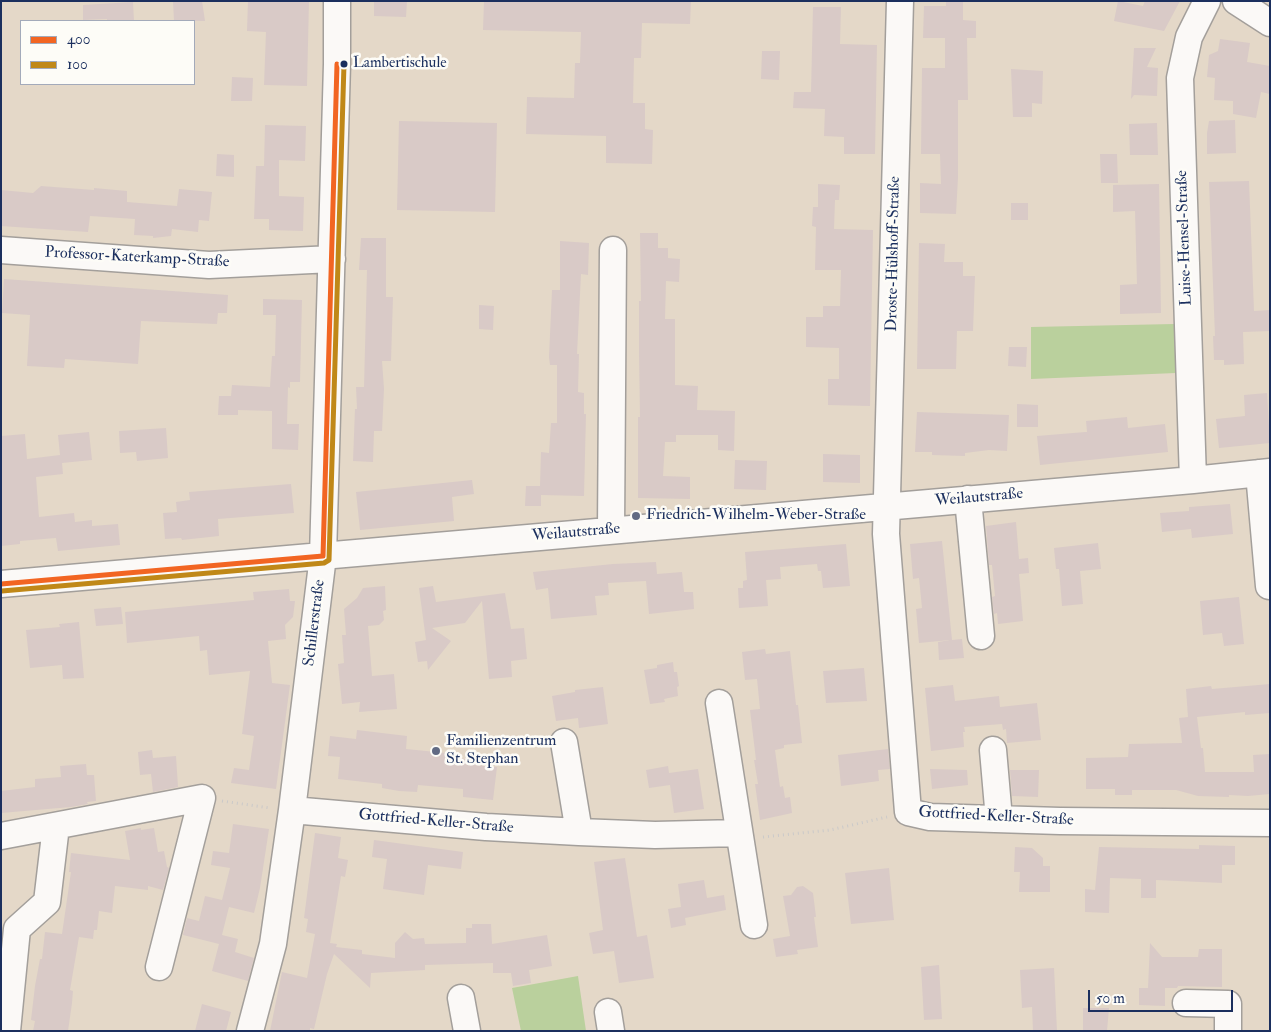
<!DOCTYPE html>
<meta charset="utf-8">
<style>
body{margin:0}
#map{position:relative;width:1271px;height:1032px;overflow:hidden;background:#e4d8c8;font-family:"IM FELL Double Pica",serif}
canvas{display:block}
.frame{position:absolute;inset:0;border:2px solid #1b2f5e;pointer-events:none}
.legend{position:absolute;left:20px;top:20px;width:175px;height:65px;box-sizing:border-box;background:#fdfcf7;border:1px solid #a3aaba;margin:0;padding:6px 9px;list-style:none;font-size:15px;color:#1b2f5e}
.legend li{display:flex;align-items:center;gap:10px;height:25px}
.legend b{width:25px;border:1px solid #a3aaba}
.scale{position:absolute;left:1088px;top:990px;width:145px;height:22px;box-sizing:border-box;border:2px solid #1b2f5e;border-top:0;padding-left:6px;font-size:15px;line-height:18px;white-space:nowrap;color:#1b2f5e;-webkit-text-stroke:4px #fdfcf7;paint-order:stroke}
</style>
<div id="map">
<canvas width="1271" height="1032"></canvas>
<div class="frame"></div>
<ul class="legend">
<li><b style="height:6px;background:#f26522"></b>400</li>
<li><b style="height:6px;background:#c08818"></b>100</li>
</ul>
<div class="scale">50 m</div>
</div>
<script>
const context = document.querySelector('canvas').getContext('2d');
context.lineJoin = 'round';
function paint(path, color) {
  context.fillStyle = color;
  context.fill(path, 'evenodd');
}
function stroke(path, color, width, dash) {
  context.strokeStyle = color;
  context.lineWidth = width;
  context.lineCap = dash ? 'butt' : 'round';
  context.setLineDash(dash || []);
  context.stroke(path);
}
function drawText(font, color, halo, rows, align = 'center') {
  context.font = font + ' "IM FELL Double Pica",serif';
  context.lineWidth = 5;
  context.setLineDash([]);
  context.textBaseline = 'middle';
  context.strokeStyle = halo;
  context.fillStyle = color;
  for (const [text, x, y, turn = 0] of rows) {
    context.save();
    context.translate(x, y);
    context.rotate((+turn || 0) * Math.PI / 180);
    context.textAlign = isNaN(turn) ? turn : align;
    if (halo) context.strokeText(text, 0, 0);
    context.fillText(text, 0, 0);
    context.restore();
  }
}
paint(new Path2D(`
 M1174,324L1176,373L1031,379V327Z
 M578,976L586,1031H521L512,988Z`), '#bad09d');
paint(new Path2D(`
 M173,1H202L205,21H174Z
 M248,1H309L307,86L264,85L266,32L247,31Z
 M374,1H407L406,17L374,16Z
 M484,1H691L690,24L642,23L641,58H634L633,103H645V129L653,130L652,164L606,163V136L526,134L527,97L574,98L575,63H580L581,32L483,30Z
 M946,1H963V20L976,21V38H967L968,100H958V178L956,214L920,213V183L941,184L940,154H921L922,68H945V38H923L924,6H946Z
 M1118,1L1143,6L1145,1H1180L1164,31L1114,21Z
 M133,2L134,21H107V19L83,20V5Z
 M813,7H841L840,44L877,45L875,154H844V137L824,136L825,109L793,108L794,92H811Z
 M1220,39L1250,43L1247,62L1270,66V94L1261,92L1256,118L1233,114V101L1214,100L1215,78L1207,77L1209,55L1218,51Z
 M1134,48H1156L1147,67L1158,68L1157,96L1134,95L1131,99Z
 M762,51H780L779,80L761,79Z
 M1011,69L1043,71L1042,104L1032,103V117H1013Z
 M232,77L253,78L252,101H231Z
 M1235,120L1236,153L1207,154V133L1209,121Z
 M399,121L497,123L495,212L397,210Z
 M1157,123L1158,155H1130L1129,124Z
 M265,125L306,126L305,161L279,160V196L304,197L303,231L269,230V219H254L256,166H264Z
 M217,154L234,155V177L216,176Z
 M1100,154H1117L1118,183H1101Z
 M1249,181L1254,311L1270,310V331L1243,332L1244,364L1224,365V360H1214L1213,336H1215L1209,182Z
 M818,184L840,185L839,200H835L834,229L873,230L870,406L828,405V379H839V348L806,347V317H823V306H840L841,270H815L816,227L812,226L813,207H818Z
 M1159,184L1161,313L1120,314V285L1137,284L1135,211L1113,212V185Z
 M41,186L94,190V188L127,191V202L177,206L179,189L212,192L209,221L199,220L198,232L172,229L171,236L153,238V236L134,235L135,219L90,216L88,232L1,226V190L33,193Z
 M1011,203H1028V220H1011Z
 M640,233H658V248H668V258L680,259L679,282L666,281L665,319H675V385L698,386L697,410L735,411L734,451L718,450V435H676V442H665L663,476L690,477V499L638,498V417H640L639,353V301H641Z
 M361,238H386V297H393L391,361H382L384,389L382,431H374L373,462L353,461L355,409H357L356,387H364L367,270H359Z
 M560,241L589,243L588,275L581,274L577,354H579L578,392L584,393V414H586L584,496L541,495V506H525L526,486H540L541,452L549,453L551,423H557V365H550L549,357L552,290H560Z
 M919,243L945,244L944,262H963V276H975L973,331H957L956,369H917Z
 M4,279L228,295L227,313H218L217,324L141,321L138,364L65,359L64,368L27,366L30,315L2,313Z
 M263,299L302,300L300,382H290V388L288,387L287,424H299L298,450L272,449V411L238,410V415H218L219,396H231L232,385L270,387L272,356H275L276,315H263Z
 M479,305L494,306L493,330L479,329Z
 M1009,347H1027L1026,367L1008,366Z
 M1267,393L1270,443L1219,448L1216,419L1245,416L1244,395Z
 M1017,404L1038,405V427H1017Z
 M917,412L1009,415L1007,451L989,450L965,453V456L932,455V452H915Z
 M1127,417L1128,428L1165,424L1168,452L1040,465L1037,436L1085,432H1087L1086,421Z
 M166,428L168,458L137,461L136,452L120,453L119,431Z
 M89,432L92,460L62,463L63,474L36,477L39,517L74,513L75,522L92,520V526L118,524L120,545L58,551L56,538L20,541V544L1,546V436L25,434L27,459L60,455L58,435Z
 M823,454L860,455V483L823,482Z
 M735,460L767,461L766,490L734,489Z
 M472,480L474,494L452,497L454,521L360,530L356,492Z
 M291,484L294,513L218,519L219,536L182,540L181,538L165,539L163,513L177,512L176,502L190,500L189,492Z
 M1230,504L1233,534L1192,538L1191,529L1162,532L1160,513L1189,511V507Z
 M1016,522L1019,559L1028,558L1029,573L1019,574L1023,621L998,624L997,613L994,614L992,597L995,596L992,565H989L986,526Z
 M942,541L952,640L962,639L964,658L939,660L938,642L950,640L919,643L916,609L922,608L919,578L913,579L910,544Z
 M1098,543L1101,569L1080,571L1083,604L1062,606L1059,569H1056L1054,548Z
 M846,544L850,586L823,588L821,571H818L817,564L780,567L781,579L766,580L768,606L739,608L738,588H743V581L747,580L745,552Z
 M656,562L657,574L682,572L684,592H693L694,609L649,614L646,581L608,583L609,595L595,596L597,615L551,619L548,588L536,590L533,572L613,564Z
 M385,586L386,610L383,611L384,620L379,625L368,626L372,676L394,674L397,709L359,712L360,702L342,704L338,664L344,663L342,635H346L344,609L357,598L363,588Z
 M433,586L436,602L505,593L511,629L524,628L527,659L511,661L512,677L489,679L482,601L465,623L432,628L451,641L428,670L427,661L418,662L415,642L426,640L419,588Z
 M289,589L290,601H295L293,617L285,625L286,639L268,641L272,683L290,685L276,789L231,783L234,768L249,770L254,736L242,734L250,671L209,675L207,650L200,651L199,636L127,643L125,612L254,600L253,592Z
 M1239,597L1244,644L1224,646L1222,633L1203,635L1200,601Z
 M121,607L123,624L96,626L94,609Z
 M79,622L84,678L63,679L62,665L30,668L26,630L60,627L59,624Z
 M765,649L766,654L790,651L796,705H798L802,743L784,745V748L775,750L780,787L783,786L785,798L790,797L792,813L760,820L755,784H758L754,760H756L750,710L760,709L757,679L745,680L742,652Z
 M673,662L674,672H677L679,686L677,687L678,696L664,699L665,702L650,704L644,670L657,668V665Z
 M864,668L867,701L826,703L823,671Z
 M1270,684V713L1245,715V712L1197,717L1201,748H1203L1205,772H1254L1253,755L1270,754V794L1248,796L1229,795V797L1198,796L1176,790H1132V795H1115V789H1086V758L1128,757L1129,744L1182,743L1179,718L1188,717L1186,689L1211,686L1212,689Z
 M953,685L955,701L999,696L1000,707L1037,703L1041,740L1007,743L1006,729L1003,730L1002,724L964,727L965,732H963L964,747L931,751L925,688Z
 M603,687L608,724L579,728L578,718L556,721L552,696L575,692V690Z
 M357,730L407,736L406,749L456,754L455,758L476,760L475,765L497,767L493,800L463,797V789L418,785L417,792L399,791L382,788V784L338,779L340,757L328,756L330,736L356,739Z
 M888,749L890,769L878,770L879,781L841,786L838,755Z
 M152,750L153,758L176,756L178,787L153,792L151,774L140,775L138,752Z
 M86,764L87,775H94L96,801L87,802L88,804L71,807L1,813V791L35,787V779L61,777L60,766Z
 M668,766L669,773L698,769L704,809L674,813L670,785L649,788L646,770Z
 M930,769L967,770L968,785L932,789Z
 M1010,770H1039L1038,797L1012,796Z
 M233,824L269,829L260,888L254,913L229,907L222,935L238,939L235,952L254,958L248,981L212,971L219,944L183,935L187,918L199,921L205,896L222,900L230,868L211,865L213,851L229,853Z
 M141,828V830L154,828L158,852L164,851L167,867L169,868L163,890L148,886V890L115,886L112,913L99,911L97,930H94L93,939L79,937L70,990L73,991L72,1003L68,1031H33L35,1021L31,1020L35,986L40,959H42L45,932L62,934L71,872H69L71,853L130,860L125,831Z
 M315,833L341,837L338,858L348,860L345,877L341,876L330,943L337,944L336,947L362,950V954L395,958V943L405,932L413,939L424,938L425,944L466,943V928H472V924H491L492,944L547,935L552,966L529,970L531,983L513,986L511,973H493V963L425,965V970L371,973L370,988L334,954L327,974L314,1029L310,1028V1031H270L282,972L307,978L315,934L306,932L308,919L304,918Z
 M374,840L463,852L461,869L428,865L424,895L383,889L387,859L372,857Z
 M1199,845L1235,846V865H1222V883L1156,880V898H1141V879L1110,878L1109,913L1085,912V889L1095,890L1099,847L1199,849Z
 M1015,847L1032,848L1043,858V866H1050V892H1019L1020,872H1014Z
 M625,858L637,937L647,935L654,978L619,983L614,951L593,954L589,933L603,930L594,862Z
 M889,868L894,920L851,924L845,873Z
 M704,880L707,898L724,895L726,910L685,918L686,925L671,928L668,909L681,907L678,884Z
 M803,886L813,893L816,917H814L818,947L797,950L798,954L776,957L773,939L790,936L783,896L791,895L797,887Z
 M1150,943L1162,957H1198L1199,949H1222V987L1178,986L1177,988H1165V1006L1139,1005V988H1148Z
 M939,965L942,1019L924,1020L921,967Z
 M1054,968L1057,1031H1033L1032,1007L1022,1008L1020,970Z
 M202,1004L231,1012L226,1031H195Z
 M1083,1008H1109L1107,1031H1083Z`), '#d9cac7');
const minor = new Path2D(`
 M900,1L886,534L908,812L930,817L1060,821L1270,823
 M1236,1L1270,23
 M1,250L209,265L332,259
 M1259,473L1269,586
 M1193,480L1180,78L1189,37L1207,1
 M968,499L981,636
 M611,530L613,250
 M1,584L1193,480L1270,472
 M719,703L754,925
 M564,742L579,832
 M993,750L999,819
 M292,810L486,827L579,832L655,835L739,833
 M1,836L202,798L159,967
 M461,998L467,1031
 M1186,1003L1228,1004V1031
 M608,1012L611,1031
 M7,1031L17,929L47,902L56,826
 M250,1031L273,944L292,810L323,556L337,64V1`);
stroke(minor, '#a39f9b', 29);
stroke(new Path2D(`
 M222,801L270,808
 M763,837L830,830L887,817`), '#cac9c9', 3, [1, 4]);
stroke(minor, '#fbf9f7', 26);
stroke(new Path2D(`
 M323,556L337,64
 M1,584L323,556`), '#f26522', 5);
stroke(new Path2D(`
 M2,591L324,563L329,560L344,64`), '#c08818', 5);
for (const [x, y, r, color] of [
 [344,64,4.5,"#1b2f5e"],
 [636,516,5,"#616a83"],
 [436,751,5,"#616a83"]
]) {
  const dot = new Path2D();
  dot.arc(x, y, r, 0, 2 * Math.PI);
  context.fillStyle = color;
  context.fill(dot);
  stroke(dot, '#fdfcf7', 2);
}
drawText('15px', '#1b2f5e', '#fdfcf7', [
 ["Lambertischule",353,64]
], 'left');
drawText('16px', '#1b2f5e', '#fdfcf7', [
 ["Luise-Hensel-Straße",1185,238,-92],
 ["Droste-Hülshoff-Straße",894,254,-89],
 ["Professor-Katerkamp-Straße",137,258,3],
 ["Weilautstraße",979,498,-5],
 ["Weilautstraße",576,533,-5],
 ["Schillerstraße",315,623,-83],
 ["Gottfried-Keller-Straße",996,817,3],
 ["Gottfried-Keller-Straße",436,822,5]
]);
drawText('16px', '#1b2f5e', '#fdfcf7', [
 ["Friedrich-Wilhelm-Weber-Straße",646,516],
 ["Familienzentrum",446,742],
 ["St. Stephan",446,760]
], 'left');
</script>
